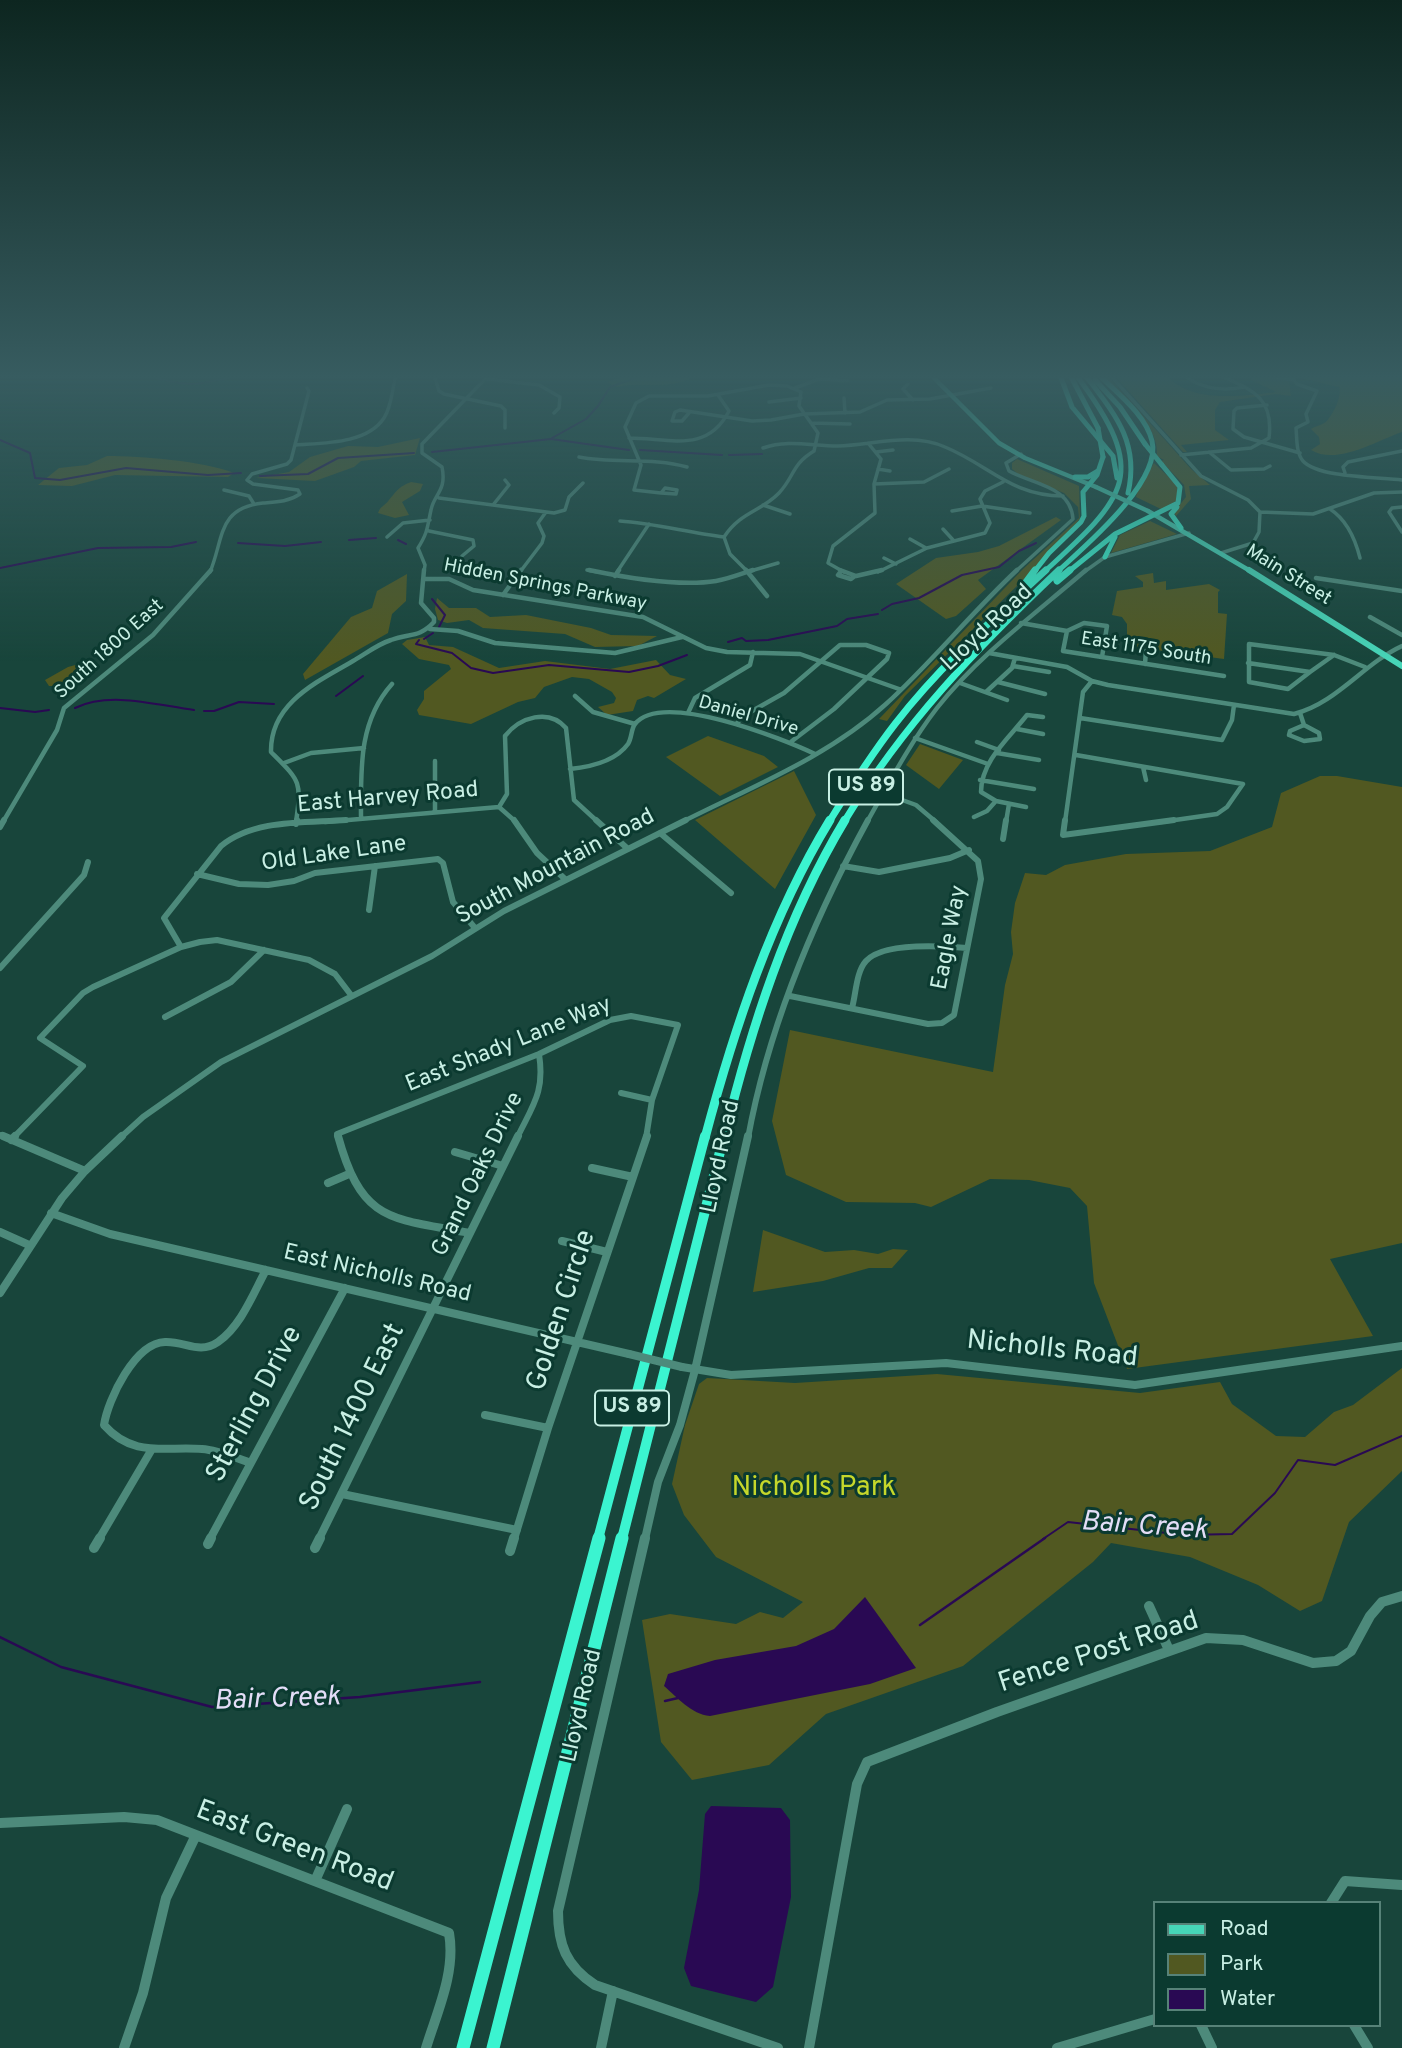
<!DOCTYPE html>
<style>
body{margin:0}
#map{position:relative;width:1402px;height:2048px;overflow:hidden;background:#18453b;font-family:Overpass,sans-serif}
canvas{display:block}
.legend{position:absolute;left:1153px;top:1901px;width:228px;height:126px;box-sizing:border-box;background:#0b3a30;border:2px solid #578278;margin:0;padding:9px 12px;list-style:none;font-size:21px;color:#c8efe4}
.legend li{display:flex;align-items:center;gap:14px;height:35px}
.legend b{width:35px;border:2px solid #578278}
</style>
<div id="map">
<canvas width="1402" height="2048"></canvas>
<ul class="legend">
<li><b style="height:9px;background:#47d6b8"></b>Road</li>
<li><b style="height:19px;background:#515821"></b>Park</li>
<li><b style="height:19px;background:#290953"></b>Water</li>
</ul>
</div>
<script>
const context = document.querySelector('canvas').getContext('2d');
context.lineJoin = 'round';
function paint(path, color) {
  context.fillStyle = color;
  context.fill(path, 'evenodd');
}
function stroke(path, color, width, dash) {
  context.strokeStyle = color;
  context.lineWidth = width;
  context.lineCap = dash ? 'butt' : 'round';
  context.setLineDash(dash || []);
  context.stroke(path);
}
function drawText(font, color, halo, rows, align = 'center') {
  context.font = font + ' Overpass,sans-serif';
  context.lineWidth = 6;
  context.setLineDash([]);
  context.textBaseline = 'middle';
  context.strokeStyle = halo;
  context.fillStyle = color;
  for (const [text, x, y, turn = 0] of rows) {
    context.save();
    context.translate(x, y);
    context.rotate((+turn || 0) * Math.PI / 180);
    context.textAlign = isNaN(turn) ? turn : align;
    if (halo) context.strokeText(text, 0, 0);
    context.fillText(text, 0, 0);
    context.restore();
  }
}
paint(new Path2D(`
 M628,375H696C675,391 643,381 617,387L607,382Z
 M1103,375H1107L1191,469L1210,485L1189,486L1191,499L1176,516L1174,512L1186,497L1184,485L1161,461L1164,460L1157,456C1160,425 1121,396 1103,375Z
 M1114,375H1166C1191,404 1242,396 1276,392L1251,380V376L1289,380L1291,396L1276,394L1220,402L1215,410V430L1229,440L1181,445L1187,452H1183Z
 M1287,375H1402V432C1378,440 1337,466 1311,450L1320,444L1319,437L1311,429C1315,426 1323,425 1327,421C1334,412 1342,397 1339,387Z
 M420,438L415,455L361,461L354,467L315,481L256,478L289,472L310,457L348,446L378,447Z
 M107,456C141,456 203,461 234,473L228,477L115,475L72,486L38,485L59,468L87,465Z
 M1017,459L1079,486L1080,519L1023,580L905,696L887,721L879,719L1023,569L1079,518L1078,507L1064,493L1018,474L1012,469V463Z
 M1154,463L1178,486L1176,501L1163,510L1136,497L1138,489Z
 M411,482L423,484L420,491L402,502L409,515L395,518L378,513C381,505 384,507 389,500C397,491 398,487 411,482Z
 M1056,517L1061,520L978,580L986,589L956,616L946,619L896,584L936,558L978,552L999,546Z
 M1150,521L1177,534L1111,553L1120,535Z
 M1153,573L1154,583L1166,581V590L1209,584L1220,590L1218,592V613L1227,614L1224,659L1127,646V624L1122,617L1112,615L1117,591L1143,587V582L1135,576Z
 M407,574L406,601L392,614L388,633L305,680L303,674L351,617L372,608L377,591Z
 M437,598L449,608H476L490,617L526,615L591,628L611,635L657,636L638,646L595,647L565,634L483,628L469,620L447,623L438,620L435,609Z
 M425,637L429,645L453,647L499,668L545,661L610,669L656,660L670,675L686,679L654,698L648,696L637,700L633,711L607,715L598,707L614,703L616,698L612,692L589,679L572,677L544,687L535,698L518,702L471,724L419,715L417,710L424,699V691L451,669L449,665L419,659L402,644L407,640Z
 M90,661L89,669L66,686H49L45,680L68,667Z
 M708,736L764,756L778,767L720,796L666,757Z
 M920,744L963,760L939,789L906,765Z
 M794,771L816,815L775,889L695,820Z
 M1320,776H1337L1402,787V1243L1330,1259L1373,1336L1127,1369L1094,1283L1087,1206L1070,1188L1029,1180L990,1179L931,1207L915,1203L846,1202L786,1175L772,1121L790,1030L993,1072L1005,985L1013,954L1011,932L1015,903L1025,873L1046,875L1065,865L1126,854L1210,851L1272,827L1281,793Z
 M763,1230L825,1252L854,1250L878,1254L893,1249L908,1250L892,1268H869L823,1281L753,1292Z
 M1402,1368V1471L1349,1522L1322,1601L1300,1611L1258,1585L1190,1557L1111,1543L1093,1562L963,1666L826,1714L769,1765L692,1780L661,1742L642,1620L670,1614L736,1624L760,1612L783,1618L803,1602L716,1557L684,1515L672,1484L685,1425L699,1384L707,1378L795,1383L937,1374L1140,1393L1220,1382L1232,1404L1276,1436L1305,1437L1334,1412L1353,1405Z`), '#515821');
paint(new Path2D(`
 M865,1597L916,1668L870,1684L710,1716C691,1714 678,1698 664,1686L668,1674L715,1660L796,1646L834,1629Z
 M711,1806L781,1808L790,1820L791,1897L773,1987L756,2002L691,1986L684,1968L699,1890L705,1814Z`), '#290953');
stroke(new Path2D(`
 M147,375C189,389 201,384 243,375
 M552,438L586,419L598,406L610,387L644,375
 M0,440L30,453L35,478L60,480L126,468L208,475L241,473
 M640,450L722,455
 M432,452L551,439L629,450
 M729,455L762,454
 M260,476L308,474L338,458L414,453
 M349,540L376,538
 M398,540L406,544
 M238,543L285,546L321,542
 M0,568L98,548L171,547L196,542
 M432,599L445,615L439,627
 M882,610L892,604L919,598L962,575L999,567L1019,551L1036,543
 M424,639L433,633
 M419,640L416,644L452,653L471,668L493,673L549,665L629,672L658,666L687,655
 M728,642L742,638L746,641L768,640L837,626L847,619L878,614
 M336,696L363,676
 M0,708L35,712L49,710
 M75,708C110,691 156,705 194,710
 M204,711H214L239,702L274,704
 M1043,1539L1068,1522L1185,1535L1232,1534L1275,1493L1298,1460L1335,1465L1402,1436`), '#290953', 2);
stroke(new Path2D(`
 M920,1625L1045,1538
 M0,1637L61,1667L212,1707L360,1697L480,1682
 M665,1701L678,1698`), '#290953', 2.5);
stroke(new Path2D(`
 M434,375L439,391L444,394L501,406L505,410V428
 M1110,375L1201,476L1248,500L1260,512L1259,532L1253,543L1221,553
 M1184,375C1201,389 1223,391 1244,387
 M1262,375L1294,380L1297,384L1317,391L1306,414L1308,422L1296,428C1297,438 1296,453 1303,461C1318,478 1379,477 1402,480
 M487,379L539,385L560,397L559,408L554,413
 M908,384L903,389L913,400
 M795,388L819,379L848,381
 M844,398L845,413
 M769,402L801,398
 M1267,405L1237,408L1234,411L1233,429L1244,437L1300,453
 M689,413L682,421H672L675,412L680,410L752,421L771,420L804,414L860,412L887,400L930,399L991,388
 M811,423L850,424
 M629,438C669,438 707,454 729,411L718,395
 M296,445C323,443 367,444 384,418C392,406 392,389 396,375
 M763,448C788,439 812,446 838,446C873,445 911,432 945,447C989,465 1011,496 1063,496
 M876,452L893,450
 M1209,452L1231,470L1264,469L1270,466
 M1181,455L1251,448L1269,438C1274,397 1252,390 1219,375
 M579,457C615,464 652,457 687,467
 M878,469L890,471
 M1345,473L1343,467L1348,462L1402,451
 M874,484L924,482L949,469
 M224,490L249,496L254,504
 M677,490L665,488L661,493L634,490L641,465L625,427L636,403L649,396H708L769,385L787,386L801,392L799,406L818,433L814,451C791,465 795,476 779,493C762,511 740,512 724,537L730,554L748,572
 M661,493L676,494L677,490
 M439,498L554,513L565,510L569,497L583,483
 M493,505L509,485L505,480
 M763,505L790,514
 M1402,507L1392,508L1389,512L1402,532
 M1330,509C1347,520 1355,538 1360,558
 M952,511L982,506L1030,513
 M1260,512L1313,514L1374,493L1402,492
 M620,521C654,523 689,533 724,537
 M943,529L954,541
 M429,531L473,540L474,546L462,556
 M387,537L403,523L430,520
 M910,539L926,548
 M884,558L896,564
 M587,570L598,572
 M210,572C224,539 217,508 263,503C276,502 288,502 300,494L298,490L253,484L247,480L252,474L287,464L291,460L309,391L307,388
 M424,572L425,565L418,548C428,532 427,528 431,510C434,494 447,491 442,467L422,453V444L489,375
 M520,572L542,543L544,536L538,523L546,512
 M617,572L649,524
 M747,572L778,563
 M844,572L828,563L833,546L875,513L874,484L881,459L868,443
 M878,572L927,548L985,533L990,523L980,499L985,491L1003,482
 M1015,572L1073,519C1071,486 1032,484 1009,471L1006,463L1021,454
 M1084,572L1105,557L1189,533`), '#4d8a7b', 3.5);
stroke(new Path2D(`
 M589,570C627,578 678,587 716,581C728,579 741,574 753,570
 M746,570L767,596
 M840,570L856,576L882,570
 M841,571L838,575L851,579L855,576
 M615,576L619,570
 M1316,578L1402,591
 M424,579H449L473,590L643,617L706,648L727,652L800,654L899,689
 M503,595L521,570
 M1370,617L1402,635
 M1021,623L1067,631L1084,623L1107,626L1102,657
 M430,629L458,631L495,643L615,653L682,637
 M1067,631L1063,651L1224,676
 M989,653L1067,667L1092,681L1108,685L1294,714C1337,703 1363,664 1402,646
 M1248,663L1310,672L1334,655
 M1145,664L1146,650
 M1013,666L1049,672
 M1310,672L1288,689L1249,682V644L1334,655L1365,667
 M998,682L1045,694
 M960,683L1007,700
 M986,692L1012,668L1015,658
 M575,696L593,712L635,724
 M688,713L695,698L750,665L753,652
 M1300,713L1304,725
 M1080,718L1222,740L1232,720L1234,705
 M736,724L745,715L784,693L840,645H866L889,653L887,659L834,709L792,741
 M1304,725L1319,733L1320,739L1304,741L1289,735L1290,731Z
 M1017,729L1043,734
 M915,738L988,764
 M977,742L999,750
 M997,753L1039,760
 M1076,755L1243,784L1227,807L1217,814L1161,822
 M435,761V812
 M284,763L311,753L364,748
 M1143,767L1146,780
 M570,769C590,767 615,762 628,744C632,738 631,729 635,724C662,690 783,739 815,754
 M980,780L1034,789
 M883,793L916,805L936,822
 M499,807L507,794L505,736C520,717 549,708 566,728L574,800L598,822
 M1026,807L996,801L981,792C981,761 1009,738 1027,715L1043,717
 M974,817L987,811L995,802
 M361,818C361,770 358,722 392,684
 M3,822L57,730L64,708L153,635L211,570
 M296,822C302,781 300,781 271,752C270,703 317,682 353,661C365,654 378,644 391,640C410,633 419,638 434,622V618L421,603L424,570
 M325,822L499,807L516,822
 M682,822C751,787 828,757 886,704C932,662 971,613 1017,570
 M867,822C889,783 910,743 937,708C979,655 1035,614 1086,570
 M1006,822L1009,804
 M1065,822L1083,692L1092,681`), '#4d8a7b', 4.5);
stroke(new Path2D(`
 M514,820L537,853L566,880
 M596,820L628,849
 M1065,820L1063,835L1174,820
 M296,824L297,820
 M0,827L4,820
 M660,833L731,893
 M1003,839L1006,820
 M843,866L879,872L950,858L969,850
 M197,874L239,884L268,885L294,881L315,873L438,859L443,863L453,902L475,928
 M369,910L375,866
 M181,947L164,918L221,846C254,819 305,823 346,820
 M0,968L84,875L88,862
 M790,996L928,1024L942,1023L954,1015L981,879L978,861L933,820
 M852,1008C856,994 856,972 866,961C883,942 944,946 967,948
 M165,1017L231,982L264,950
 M621,1093L652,1100
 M0,1135L7,1138
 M13,1138L83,1066L40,1038L83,993L93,987L181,947L200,942L217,940L309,960L335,974L351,995
 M120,1138L143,1117L221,1062L432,956L504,911L686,820
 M338,1138L337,1134L539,1054L610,1020L631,1016L678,1025L652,1100L646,1138
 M517,1138C533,1105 545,1092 539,1054
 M748,1138C768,1029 815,917 868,820`), '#4d8a7b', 6);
stroke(new Path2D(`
 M3,1136L85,1171
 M338,1136C362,1223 390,1218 470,1233
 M11,1140L15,1136
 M455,1152L503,1166
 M592,1168L633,1177
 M328,1183L349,1174
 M51,1213L110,1234L629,1354
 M0,1232L29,1245
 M562,1241L607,1252
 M0,1293L62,1198L85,1171L122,1136
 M682,1367L731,1375L946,1363L1135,1385L1402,1346
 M485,1415L548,1428
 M251,1463C236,1458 218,1450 202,1449C165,1446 133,1458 104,1425C108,1399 135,1343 165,1342C185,1341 199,1355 218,1342C241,1326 253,1294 266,1270
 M342,1494L517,1530
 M99,1539L152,1449
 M210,1539L345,1288
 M319,1539L518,1136
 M514,1539L548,1428L647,1136
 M645,1539L658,1482L680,1425L695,1370L748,1136`), '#4d8a7b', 8);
stroke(new Path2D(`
 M645,1538L558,1911C558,1945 566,1966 595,1985L778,2048
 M208,1544L211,1538
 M94,1548L100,1538
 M315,1548L320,1538
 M510,1551L514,1538
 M1149,1606L1169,1650
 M0,1823L124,1817L157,1820L449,1933C456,1972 437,2012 426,2048
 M315,1881L347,1809
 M1331,1903L1345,1881L1402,1885
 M1201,2025L1212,2048
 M1354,2025L1368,2048
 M124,2048L143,1993L166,1898L196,1835
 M601,2048L613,1991
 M809,2048L857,1784L867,1762L997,1712L1206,1638L1243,1640L1313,1663L1336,1661L1351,1651L1370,1616L1382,1602L1402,1596
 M1057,2048L1155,2019`), '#4d8a7b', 10);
stroke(new Path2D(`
 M931,375L999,443L1025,458L1096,487
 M1148,511L1252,572`), '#47d6b8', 4.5);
stroke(new Path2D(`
 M1249,570L1402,666`), '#47d6b8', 6);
stroke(new Path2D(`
 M1060,375L1072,407L1113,456L1117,478
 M1070,375L1098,428
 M1085,375C1114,413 1140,442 1128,493
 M1095,380L1120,407L1145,444
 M1075,477H1088L1098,471
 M1177,507L1171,514L1181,528
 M1105,557L1115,537
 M1034,572L1049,553L1081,522L1084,516L1083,492L1097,475L1103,457
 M1044,572C1127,496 1151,474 1076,375
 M1057,572C1084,547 1162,482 1152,441C1146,415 1117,393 1099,375
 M1068,572L1115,534L1178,503L1180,487L1162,465`), '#3bf4d0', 5);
stroke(new Path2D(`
 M1057,581L1070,570
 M1023,586L1035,570
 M829,822C850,788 871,755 895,724C939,667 993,619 1046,570
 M844,822C905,722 975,650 1059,570`), '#3bf4d0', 7);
stroke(new Path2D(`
 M705,1138C734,1029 771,917 830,820
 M724,1138C751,1028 786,918 845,820`), '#3bf4d0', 9);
stroke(new Path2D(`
 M598,1539L705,1136
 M622,1539L724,1136`), '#3bf4d0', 10);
stroke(new Path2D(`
 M463,2048L599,1538
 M493,2048L622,1538`), '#3bf4d0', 13);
stroke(new Path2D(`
 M629,1354L682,1367`), '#4d8a7b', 8);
stroke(new Path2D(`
 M1096,487L1148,511`), '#47d6b8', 4.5);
stroke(new Path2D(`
 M1098,428L1103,457
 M1145,444L1162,465`), '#3bf4d0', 5);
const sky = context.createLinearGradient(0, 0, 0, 662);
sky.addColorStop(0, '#0d2620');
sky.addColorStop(0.57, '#375c60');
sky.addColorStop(1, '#375c6000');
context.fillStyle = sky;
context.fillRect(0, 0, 1402, 662);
drawText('19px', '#c8efe4', '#0b3a30', [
 ["Main Street",1288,576,32],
 ["Hidden Springs Parkway",545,586,11],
 ["South 1800 East",110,650,-42],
 ["East 1175 South",1146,650,9],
 ["Daniel Drive",748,717,16]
]);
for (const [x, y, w] of [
 [866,787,74],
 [632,1408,74]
]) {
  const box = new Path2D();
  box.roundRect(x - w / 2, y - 17.5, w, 35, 5);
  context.fillStyle = '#0b3a30';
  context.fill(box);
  stroke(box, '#c8efe4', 2);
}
drawText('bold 21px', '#c8efe4', null, [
 ["US 89",866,787],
 ["US 89",632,1408]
]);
drawText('23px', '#c8efe4', '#0b3a30', [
 ["Lloyd Road",988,629,-43],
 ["East Harvey Road",388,799,-5],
 ["Old Lake Lane",334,855,-8],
 ["South Mountain Road",556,868,-28],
 ["Eagle Way",951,938,-79],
 ["East Shady Lane Way",509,1046,-22],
 ["Lloyd Road",722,1157,-78],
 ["Grand Oaks Drive",479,1175,-64],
 ["East Nicholls Road",377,1275,13],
 ["Lloyd Road",583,1706,-77]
]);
drawText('28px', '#c8efe4', '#0b3a30', [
 ["Golden Circle",563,1311,-72],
 ["Nicholls Road",1052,1351,6],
 ["Sterling Drive",256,1405,-62],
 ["South 1400 East",354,1418,-64],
 ["Fence Post Road",1099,1654,-18],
 ["East Green Road",294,1848,21]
]);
drawText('28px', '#c5d72b', '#0b3a30', [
 ["Nicholls Park",814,1489]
]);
drawText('italic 28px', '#e3ddf7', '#0b3a30', [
 ["Bair Creek",1144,1528,4],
 ["Bair Creek",277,1701,-2]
]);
</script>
